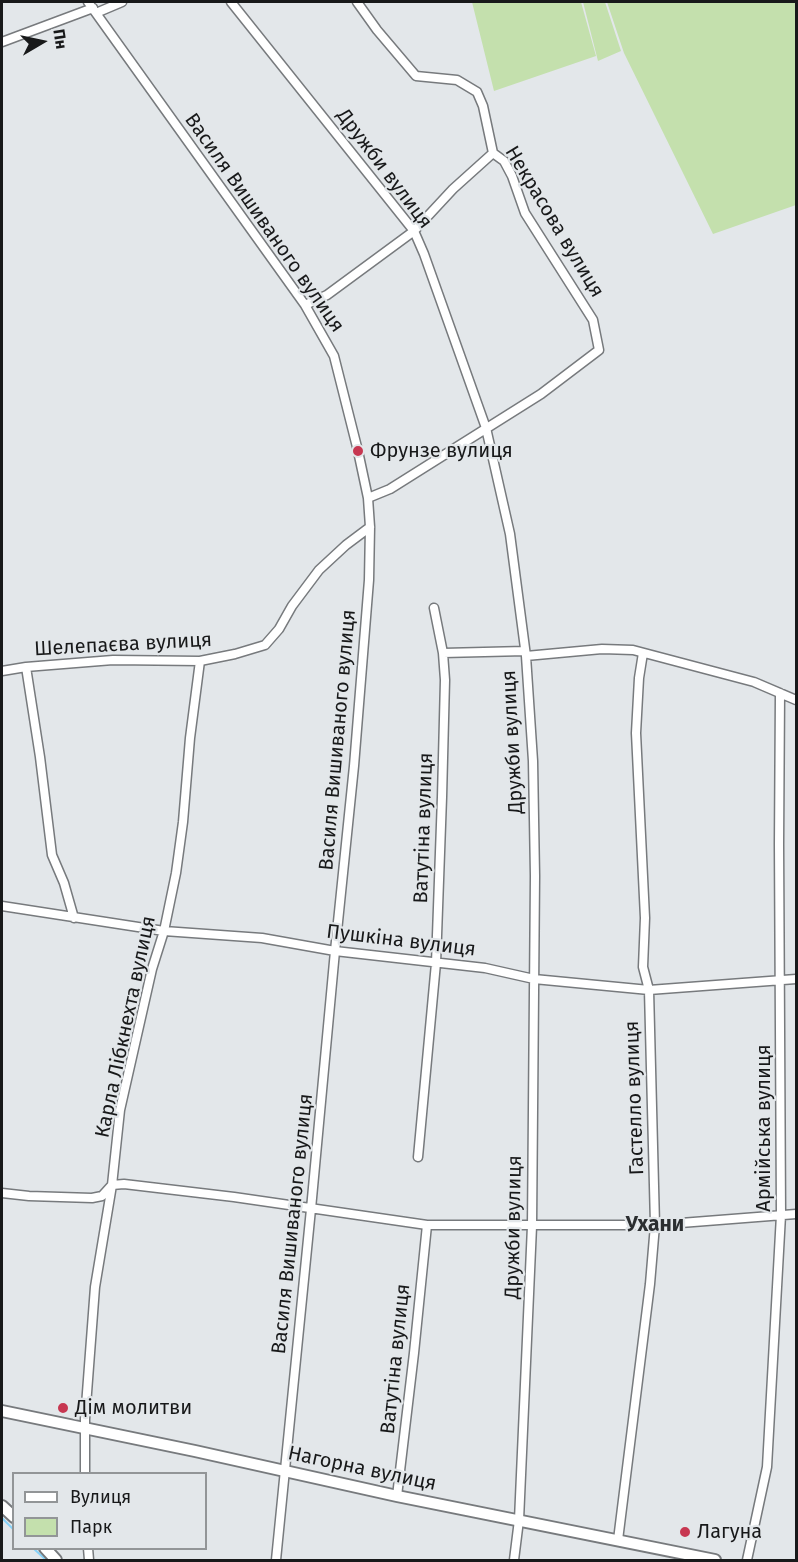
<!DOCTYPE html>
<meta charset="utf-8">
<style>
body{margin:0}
#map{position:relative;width:798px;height:1562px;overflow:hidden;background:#e3e7ea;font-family:"Fira Sans",sans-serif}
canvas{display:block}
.frame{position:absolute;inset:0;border:3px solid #18191a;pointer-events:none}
.legend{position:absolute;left:12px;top:1472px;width:195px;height:78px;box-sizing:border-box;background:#e3e7ea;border:2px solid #929597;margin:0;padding:8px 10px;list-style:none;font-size:18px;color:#18191a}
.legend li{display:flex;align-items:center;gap:12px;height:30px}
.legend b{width:30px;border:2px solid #929597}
.north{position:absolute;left:12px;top:12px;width:60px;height:60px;-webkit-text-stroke:4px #e3e7ea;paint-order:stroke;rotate:81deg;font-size:16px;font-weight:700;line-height:24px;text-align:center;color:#18191a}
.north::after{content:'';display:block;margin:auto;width:21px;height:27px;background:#18191a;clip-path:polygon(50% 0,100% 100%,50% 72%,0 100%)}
</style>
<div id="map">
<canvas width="798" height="1562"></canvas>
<div class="frame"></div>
<ul class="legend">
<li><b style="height:8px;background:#fff"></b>Вулиця</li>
<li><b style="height:16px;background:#c4e0ad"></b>Парк</li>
</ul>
<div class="north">Пн</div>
</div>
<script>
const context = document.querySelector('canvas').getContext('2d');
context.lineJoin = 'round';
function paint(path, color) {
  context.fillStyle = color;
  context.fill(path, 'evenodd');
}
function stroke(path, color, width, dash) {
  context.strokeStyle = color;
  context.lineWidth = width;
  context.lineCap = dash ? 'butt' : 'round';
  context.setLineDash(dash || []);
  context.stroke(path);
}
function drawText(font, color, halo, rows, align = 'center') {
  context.font = font + ' "Fira Sans",sans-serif';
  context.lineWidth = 4.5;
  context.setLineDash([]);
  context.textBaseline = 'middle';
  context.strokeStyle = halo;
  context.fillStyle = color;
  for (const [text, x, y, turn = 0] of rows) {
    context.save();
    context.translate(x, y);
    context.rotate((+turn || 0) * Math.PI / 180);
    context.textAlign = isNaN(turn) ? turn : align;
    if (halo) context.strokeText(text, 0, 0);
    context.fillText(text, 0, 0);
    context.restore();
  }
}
paint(new Path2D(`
 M472,2H581L596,56L494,91Z
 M583,2H605L621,51L598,61Z
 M607,2H796V205L713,234L624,53Z`), '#c4e0ad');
stroke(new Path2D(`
 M2,1518L14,1530
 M33,1548L46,1560`), '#87d2f8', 2);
const minor = new Path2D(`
 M88,2L305,305L334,356L358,451L368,498L370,527L369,580L354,766L335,951L311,1209L276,1560
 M231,2L414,231L424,254L486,428L510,534L526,656L533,761L535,876L532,1226L519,1520L514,1560
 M357,2L377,30L416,76L457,80L477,92L483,106L493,153L504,161L512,176L525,213L593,320L599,350L541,394L390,489L368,498
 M96,13L122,2
 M2,42L93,8
 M305,305L327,295L414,231L453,189L493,153
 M443,653L525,651
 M526,656L602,649L633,650L754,682L796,700
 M26,667L40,757L52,855L64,883L74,918
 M2,671L26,667L113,660L200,661L235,654L265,645L279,629L292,606L319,570L346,545L370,527
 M2,906L164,931L262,938L335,951L485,968L534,979L649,990L796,979
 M418,1157L436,963L442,797L445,680L443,653L434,608
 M2,1193L29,1196L92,1198L102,1196L112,1185L124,1184L234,1197L427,1225H655L796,1214
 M85,1474V1419L95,1287L112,1185L120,1110L152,969L164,931L176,873L183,822L190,738L200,661
 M397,1496L414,1353L427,1225
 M618,1540L650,1284L655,1225L649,990L643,967L645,918L636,733L639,678L643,653
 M88,1548L89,1560
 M747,1560L767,1467L781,1215L779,844L780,693`);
const major = new Path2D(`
 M2,1411L195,1451L397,1496L715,1560
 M2,1506L14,1517
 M45,1548L56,1560`);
stroke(minor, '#777a7d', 11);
stroke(major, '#777a7d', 14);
stroke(minor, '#fff', 8);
stroke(major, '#fff', 10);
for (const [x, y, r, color] of [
 [358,451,6,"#c73751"],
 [63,1408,6,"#c73751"],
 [685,1532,6,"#c73751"]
]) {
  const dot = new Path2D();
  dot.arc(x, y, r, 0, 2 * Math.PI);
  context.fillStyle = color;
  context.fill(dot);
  stroke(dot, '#e3e7ea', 2);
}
drawText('20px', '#18191a', '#e3e7ea', [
 ["Дружби вулиця",384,169,53],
 ["Некрасова вулиця",554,222,59],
 ["Василя Вишиваного вулиця",264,223,55],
 ["Шелепаєва вулиця",123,645,-3],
 ["Василя Вишиваного вулиця",338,740,-85],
 ["Дружби вулиця",513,742,-93],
 ["Ватутіна вулиця",424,828,-88],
 ["Пушкіна вулиця",401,941,7],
 ["Карла Лібкнехта вулиця",126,1027,-78],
 ["Гастелло вулиця",635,1098,-92],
 ["Армійська вулиця",764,1128,-90],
 ["Василя Вишиваного вулиця",293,1224,-84],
 ["Дружби вулиця",514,1227,-89],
 ["Ватутіна вулиця",396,1359,-84],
 ["Нагорна вулиця",362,1469,12]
]);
drawText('20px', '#18191a', '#e3e7ea', [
 ["Фрунзе вулиця",370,451],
 ["Дім молитви",75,1408],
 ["Лагуна",697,1532]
], 'left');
drawText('bold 21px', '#2b2e30', '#e3e7ea', [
 ["Ухани",655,1225]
]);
</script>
